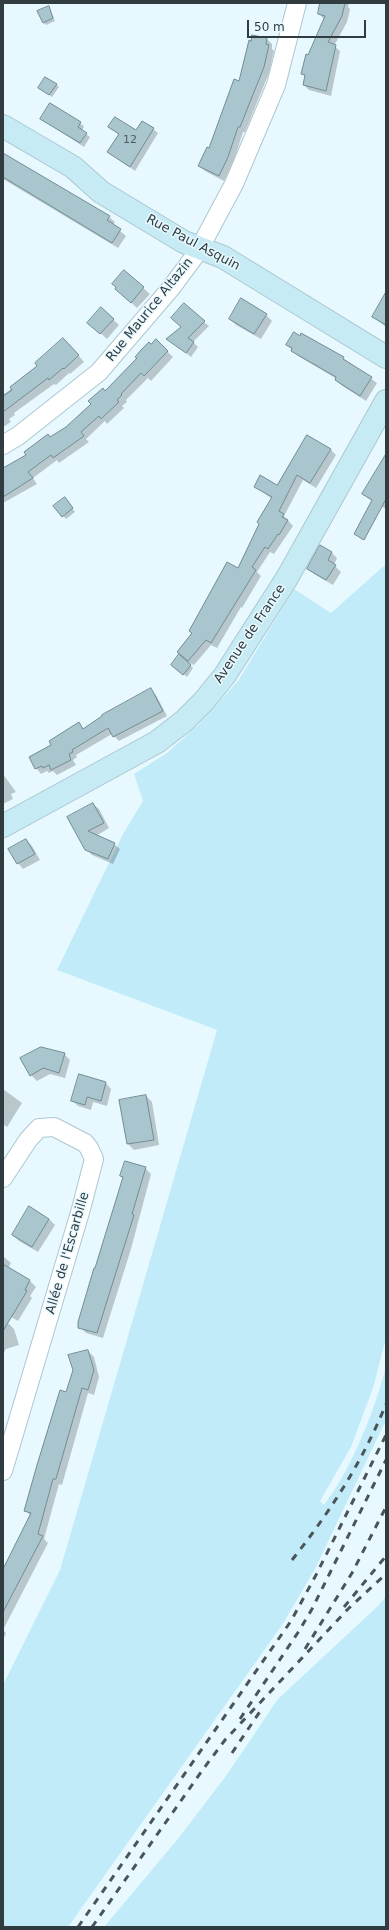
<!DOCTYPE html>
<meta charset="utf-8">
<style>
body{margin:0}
#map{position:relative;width:389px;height:1930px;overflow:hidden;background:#e7f9ff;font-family:"DejaVu Sans",sans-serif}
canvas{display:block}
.frame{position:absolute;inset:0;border:4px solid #313c40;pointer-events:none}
.scale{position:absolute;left:247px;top:20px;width:119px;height:18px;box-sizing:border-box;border:2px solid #313c40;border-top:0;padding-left:5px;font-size:12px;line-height:14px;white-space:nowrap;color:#313c40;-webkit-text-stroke:3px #e7f9ff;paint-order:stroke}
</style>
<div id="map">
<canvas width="389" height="1930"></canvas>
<div class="frame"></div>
<div class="scale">50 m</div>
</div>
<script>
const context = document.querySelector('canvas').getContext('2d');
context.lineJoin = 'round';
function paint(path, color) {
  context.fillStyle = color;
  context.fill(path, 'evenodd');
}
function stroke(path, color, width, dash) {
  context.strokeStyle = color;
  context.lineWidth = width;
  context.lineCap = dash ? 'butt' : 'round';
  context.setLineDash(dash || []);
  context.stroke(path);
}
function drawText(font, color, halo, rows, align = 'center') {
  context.font = font + ' "DejaVu Sans",sans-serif';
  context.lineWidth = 3;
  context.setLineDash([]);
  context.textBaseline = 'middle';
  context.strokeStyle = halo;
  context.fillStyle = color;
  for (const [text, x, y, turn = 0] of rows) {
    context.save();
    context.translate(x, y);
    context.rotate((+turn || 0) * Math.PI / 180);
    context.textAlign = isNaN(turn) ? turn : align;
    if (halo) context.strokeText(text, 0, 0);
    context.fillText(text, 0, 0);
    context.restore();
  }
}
paint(new Path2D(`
 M386,564V1338L373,1388L351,1447L320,1501L324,1505C352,1468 374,1412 386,1367V1420L315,1569L282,1625L68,1927H3V1685L60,1570L217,1030L57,970L123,834L143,801L134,774L167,753L199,724L238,681L294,589L331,613Z
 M386,1596V1927H104L177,1840L226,1776L278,1699L379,1605Z`), '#c1ebf9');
paint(new Path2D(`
 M322,3H349L348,7L350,9L347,22L334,46L340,51L331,96L309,90L304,85L306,77L303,73L325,20L319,14Z
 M49,7L55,21L46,25L43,22Z
 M267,39L272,44V49L274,51L269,73L245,132H243L233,163L224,181L205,171L199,166L210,150L240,83L251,42Z
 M56,84L59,87L52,97L42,90Z
 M50,104L84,126L82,131L90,137L84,147L41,119Z
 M110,127L136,131L153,129L158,133L135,171L108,152L119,135Z
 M3,154L109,217L115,222L113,225L126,236L118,248L3,179Z
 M124,271L150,294L137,308L122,294L117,287Z
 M386,294V327L373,317Z
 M101,308L119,325L107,339L95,328Z
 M266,315L272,321L261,339L236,325L230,319Z
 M204,322L209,326L193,342L198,347L191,357L168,339Z
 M156,341L173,357L151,381L148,378L126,400L127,402L122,406L124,408L107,424L105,421L86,439L89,442L59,463L57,460L33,478L37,484L3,503V469L27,455L67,428L106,392Z
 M69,344L84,362L70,374L69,373L56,385L54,384L14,413L15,415L9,419L11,422L3,427V395Z
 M287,345L343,358L377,383L366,401L341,385L336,380L337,379L298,356Z
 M330,449L336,455L316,488L303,480L284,516L293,526L274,554L270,552L257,572L261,576L242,608L241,607L217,648L211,645L194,665L187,662L193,668L187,677L175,667L185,659L178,652L238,569L272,499L255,486H277Z
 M386,456V509L369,499L364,494Z
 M67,501L75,512L66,519L55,506Z
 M332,553L337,558L334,565L341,572L333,585L314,574L308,568Z
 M151,690L156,695L167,716L119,741L112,734L76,755L77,757L73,760L76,765L57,775L53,771L49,773L47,771L41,774L36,768L52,746L79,724L84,729Z
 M3,774L16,792L11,794L13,799L3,804Z
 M93,804L99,809L109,828L96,836L114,844L120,849L113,864L92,855L86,849L68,818Z
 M26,840L32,846L40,860L23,869L18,863Z
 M64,1054L70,1060L65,1078L50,1074L37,1081L31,1075Z
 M106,1083L111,1089L107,1106L93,1102L91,1110L78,1106L72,1100Z
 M3,1089L22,1103L7,1127L3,1124Z
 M146,1096L152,1102L159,1145L134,1150L128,1144L120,1101Z
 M145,1168L151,1174L131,1249L103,1338L86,1333L80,1327L124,1178L121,1176Z
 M49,1219L55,1225L38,1252L19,1241L13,1235Z
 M3,1256L11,1263L8,1268L30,1281L36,1287L30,1296L32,1298L18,1321L3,1312Z
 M8,1323L14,1329L19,1345L6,1349L3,1354V1324Z
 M88,1351L94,1357L99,1377L94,1395L88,1393L62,1485L59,1484L44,1539L48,1543L3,1630V1573L31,1516L26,1511L67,1393Z
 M3,1630L6,1633L3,1640Z`), '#0003');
const building = new Path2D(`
 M320,3H345L342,16L328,42L336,45L326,91L303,85L305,75L301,74L306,54L308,55L325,16L318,14Z
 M49,6L53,18L43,23L37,11Z
 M252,35L267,38L266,44L269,45L264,67L240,127H238L228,157L219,176L198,166L207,147L209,148L234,79L239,81L249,40L251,41Z
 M45,77L57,84L49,95L38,88Z
 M50,103L81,122L78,127L87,133L80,143L40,119Z
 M115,117L136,130L142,121L154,128L130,167L107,152L119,134L108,127Z
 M3,153L110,216L107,220L121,229L112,243L3,177Z
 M124,270L144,287L131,303L115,289L116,287L112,284Z
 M386,292V325L372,317Z
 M241,298L267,314L254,334L229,319Z
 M184,303L205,321L188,338L194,342L186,353L166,339L181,327L171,318Z
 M101,307L114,319L100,334L87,323Z
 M294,332L300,336L301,333L344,357L343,359L372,377L360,396L335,380L336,377L291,351L292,348L286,345Z
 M63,338L79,355L64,369L63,368L49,380L48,378L3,412V396L12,390L10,387L37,366L35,363Z
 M156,339L168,351L144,376L141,373L121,394L122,395L117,400L119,402L101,419L99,416L81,432L84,436L53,458L51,455L28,472L33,478L3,497V468L26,455L24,452L48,434L50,437L66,427L91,404L88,401L103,388L105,391L137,358L135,357L141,350L149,342L151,344Z
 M307,435L331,449L310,483L297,475L279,511L284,514L282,517L288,520L279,535L278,534L268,549L265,547L252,567L256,570L211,643L206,640L188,661L177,652L192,633L189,631L227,562L238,568L259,524L257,522L272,497L254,487L260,475L277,485Z
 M386,454V499L364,540L354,534L372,500L362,494Z
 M65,497L73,508L62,517L53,506Z
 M320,545L332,552L328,560L336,565L326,580L307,569Z
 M179,654L191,665L183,675L171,665Z
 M151,688L163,711L113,737L108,728L72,750L73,752L69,754L71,760L51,770L49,765L43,768L42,766L35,769L29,757L51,745L49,741L79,722L83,729L102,716V715Z
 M93,803L104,823L88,831L115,843L108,859L85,850L67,817Z
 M26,839L35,854L17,864L8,849Z
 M41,1047L65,1053L59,1073L43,1068L30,1076L20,1058Z
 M79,1074L106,1082L101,1101L87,1097L85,1105L71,1101Z
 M146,1095L154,1140L127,1144L119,1100Z
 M125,1161L146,1167L132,1214L134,1215L97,1333L78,1328V1322L94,1268H95L123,1177L120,1176Z
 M29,1206L49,1219L32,1247L12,1235Z
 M3,1264L30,1280L25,1290L27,1291L3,1331Z
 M88,1350L94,1370L88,1390L82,1388L56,1479H53L38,1534L43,1536L3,1612V1569L31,1513L24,1511L37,1465L60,1390L66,1392L73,1370L68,1355Z`);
paint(building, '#a9c5ce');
stroke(building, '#718c95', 1);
const street = new Path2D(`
 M3,445L18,436L99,372L171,288L197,253L234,184L276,85L297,3
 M3,1178L28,1140L39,1128L54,1127L85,1143L89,1148L94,1159L81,1209L3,1471`);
const secondary = new Path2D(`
 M3,126L73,167L101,192L184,242L223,257L386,357
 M3,826L157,742L184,721L204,701L225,675L287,578L386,401`);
stroke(street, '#abc7d1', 20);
stroke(secondary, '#abc7d1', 24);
stroke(street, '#fff', 18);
stroke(secondary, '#c7ebf5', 22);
stroke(new Path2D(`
 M292,1560C330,1512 363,1461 386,1404
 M344,1607L386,1556
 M305,1649L352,1573L386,1507
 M240,1719L299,1631L312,1609L386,1460
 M232,1753L261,1710
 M78,1927L291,1621L316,1575L386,1435
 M92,1927L204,1768L225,1740L348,1609L386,1574`), '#495559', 3, [7, 7]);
drawText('11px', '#4f5e64', null, [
 ["12",130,140]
]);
drawText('13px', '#313c40', '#e7f9ff', [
 ["Rue Paul Asquin",193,243,28],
 ["Rue Maurice Altazin",150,310,-51],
 ["Avenue de France",250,634,-56],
 ["Allée de l'Escarbille",68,1253,-74]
]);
</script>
